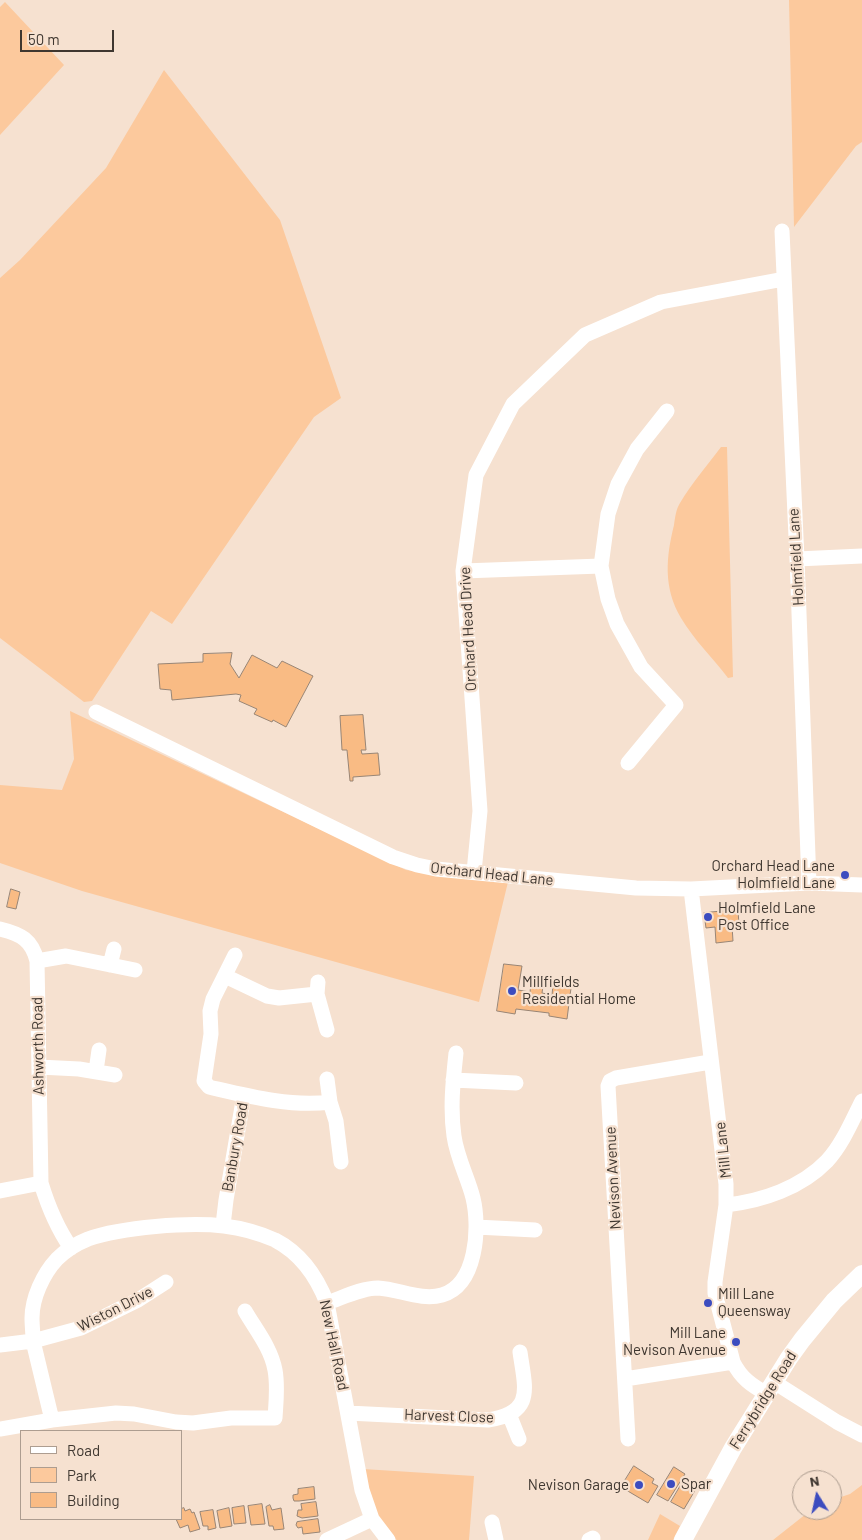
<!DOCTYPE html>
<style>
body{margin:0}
#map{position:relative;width:862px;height:1540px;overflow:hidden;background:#f6e1d0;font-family:Barlow,sans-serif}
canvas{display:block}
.legend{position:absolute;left:20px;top:1430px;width:162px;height:90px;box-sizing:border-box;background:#f6e1d0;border:1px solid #ad9d90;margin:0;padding:6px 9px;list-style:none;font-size:15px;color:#3f3730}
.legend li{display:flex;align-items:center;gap:10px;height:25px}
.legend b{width:25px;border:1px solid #ad9d90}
.north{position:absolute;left:792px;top:1470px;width:50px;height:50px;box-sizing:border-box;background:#f6e1d0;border:1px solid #ad9d90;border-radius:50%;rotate:350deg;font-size:14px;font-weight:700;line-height:20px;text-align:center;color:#3f3730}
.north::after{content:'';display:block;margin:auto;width:18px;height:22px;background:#3c4cbf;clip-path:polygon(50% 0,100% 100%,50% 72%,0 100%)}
.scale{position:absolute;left:20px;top:30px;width:94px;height:22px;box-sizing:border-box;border:2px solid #3f3730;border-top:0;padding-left:6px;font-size:15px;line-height:18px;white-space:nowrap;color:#3f3730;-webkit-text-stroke:4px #f6e1d0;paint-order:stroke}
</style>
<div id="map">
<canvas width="862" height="1540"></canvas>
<ul class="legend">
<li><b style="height:6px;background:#fff"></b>Road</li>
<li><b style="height:14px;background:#fcc99d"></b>Park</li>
<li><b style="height:14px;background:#f9bb84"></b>Building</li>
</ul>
<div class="north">N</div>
<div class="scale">50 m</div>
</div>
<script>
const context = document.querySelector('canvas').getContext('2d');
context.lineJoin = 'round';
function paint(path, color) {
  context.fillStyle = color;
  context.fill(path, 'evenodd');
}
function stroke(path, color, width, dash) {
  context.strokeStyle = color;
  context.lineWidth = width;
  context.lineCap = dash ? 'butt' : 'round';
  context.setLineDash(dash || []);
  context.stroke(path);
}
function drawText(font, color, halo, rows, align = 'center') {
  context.font = font + ' Barlow,sans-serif';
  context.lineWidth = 4.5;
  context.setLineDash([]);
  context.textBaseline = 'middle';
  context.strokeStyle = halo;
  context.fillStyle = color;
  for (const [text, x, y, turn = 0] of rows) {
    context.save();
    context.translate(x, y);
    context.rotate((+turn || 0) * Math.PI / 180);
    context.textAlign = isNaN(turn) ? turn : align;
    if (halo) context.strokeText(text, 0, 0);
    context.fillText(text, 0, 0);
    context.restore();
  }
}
paint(new Path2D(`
 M789,0H862V142L856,146L794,227Z
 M5,2L64,65L0,135V7Z
 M164,70L280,220L341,398L314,417L172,624L151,611L92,701L84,702L0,638V278L20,260L106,168Z
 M721,447H727L733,677L728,678C713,658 694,640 681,618C663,588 666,557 674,525C675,518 676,509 680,503C691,484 707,466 721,447Z
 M70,711L406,870L508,882L479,1002L82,891L0,863V785L62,790L74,759Z
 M363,1469L474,1476L469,1540H397L393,1538L377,1516Z
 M862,1485V1540H773L811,1510H832V1500L850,1494Z
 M660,1514L680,1526L673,1540H648Z`), '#fcc99d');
const building = new Path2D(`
 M232,653L230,664L239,678L252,655L277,668L282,661L313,676L286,727L273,720L272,722L254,714L257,709L239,701L241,695L236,694L172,700L171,690L160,689L158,664L203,662V654Z
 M363,715L366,750H361L362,754L378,753L380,775L353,777V781H350L347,750H342L340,716Z
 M11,889L20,892L16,909L7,907Z
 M738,910L739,925L732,926L733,941L716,943L715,927L706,928L704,913Z
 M504,964L522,966L518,990L530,992L531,984L543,986L542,993L552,995L553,985L571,988L567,1019L549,1016V1013L516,1009L515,1014L497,1011Z
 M634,1466L654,1479L652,1483L658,1486L648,1503L621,1487Z
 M674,1467L685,1474L668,1501L657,1495Z
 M684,1480L697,1487L684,1509L671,1502Z
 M314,1487L315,1499L299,1501H294L293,1498V1495L298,1494V1489Z
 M316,1502L318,1516L302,1518L297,1516L298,1510H302L301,1504Z
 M262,1504L265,1524L251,1525L248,1506Z
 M270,1505L272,1510L281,1508L284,1529L274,1530L273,1526H269L266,1507Z
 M244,1506L246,1523L234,1524L232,1508Z
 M184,1508L185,1511L190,1509L192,1513L194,1512L200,1529L190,1532L188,1525L180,1528L176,1519H181V1509Z
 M229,1508L232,1526L220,1528L217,1511Z
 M213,1510L216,1528L208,1530V1526H203L200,1512Z
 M318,1519L320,1532L303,1534L302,1527L298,1528L296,1525L297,1522Z`);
paint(building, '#f9bb84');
stroke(building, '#988575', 1);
stroke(new Path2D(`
 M782,231L797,559L809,883
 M797,559L862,556
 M463,571L601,566
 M96,712L393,857L417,865L436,869L636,888L691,889L809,883L862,885
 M628,763L676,705L641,667L617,624L608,599L601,566L608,514L618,484L637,449L667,411
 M474,872L480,811L463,571L476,475L513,404L585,335L661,302L784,279
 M691,889L726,1184V1205L715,1282V1293L733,1362C741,1378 751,1385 767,1394
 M0,929C21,934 32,940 37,961L41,1183C48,1206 57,1228 71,1248
 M235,955L213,999L210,1011L211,1034L204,1081L209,1087C248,1096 290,1107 330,1102
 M37,961L66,956L135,970
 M110,965L114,949
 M225,976L267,996L279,998L317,994
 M318,982L317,994L327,1030
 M39,1067L79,1069L115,1075
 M96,1071L99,1050
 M327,1079L330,1102L336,1121L341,1162
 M453,1080L516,1083
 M0,1191L41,1183
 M726,1205C762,1201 801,1188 827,1161C842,1145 852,1121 862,1101
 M223,1225L226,1200L244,1095
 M476,1227L535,1230
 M327,1303C342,1298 361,1288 378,1288C399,1289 421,1301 442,1295C477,1285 480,1227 473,1198C468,1178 457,1158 454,1136C450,1108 453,1081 456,1053
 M0,1345L33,1341C33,1333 32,1325 32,1318C32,1298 43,1274 57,1259C65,1251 78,1243 88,1239C122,1227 189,1222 224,1226C241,1228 259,1233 275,1240C300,1253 317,1277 327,1303L362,1490L372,1519L388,1540
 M625,1379L733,1362
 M774,1382L837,1422L862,1435
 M348,1413L488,1420C535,1413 525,1388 520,1352
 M509,1414L519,1439
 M52,1420L33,1341L81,1328L138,1300L166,1282
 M0,1429L52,1420L116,1413L134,1414L176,1422L193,1423L231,1418H275C276,1402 278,1386 275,1370C271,1348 256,1330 245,1311
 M628,1439L608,1086L610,1081L616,1078L710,1062
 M492,1522L496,1540
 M327,1540L372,1519
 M589,1540L593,1538`), '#fff', 15);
stroke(new Path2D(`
 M683,1540L733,1448L789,1358L802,1340L834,1301L862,1274`), '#fff', 18);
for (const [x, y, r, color] of [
 [845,875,5,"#3c4cbf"],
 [708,917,5,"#3c4cbf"],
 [512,991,5,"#3c4cbf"],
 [708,1303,5,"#3c4cbf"],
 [736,1342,5,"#3c4cbf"],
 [671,1484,5,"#3c4cbf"],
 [639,1485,5,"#3c4cbf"]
]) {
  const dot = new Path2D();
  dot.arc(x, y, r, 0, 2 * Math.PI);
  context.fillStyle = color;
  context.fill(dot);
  stroke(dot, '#f6e1d0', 2);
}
drawText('15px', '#3f3730', '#f6e1d0', [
 ["Holmfield Lane",796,557,-93],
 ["Orchard Head Drive",468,629,-93],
 ["Orchard Head Lane",492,874,6],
 ["Ashworth Road",38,1046,-91],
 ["Banbury Road",235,1147,-80],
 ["Mill Lane",723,1150,-96],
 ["Nevison Avenue",613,1178,-93],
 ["Wiston Drive",115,1309,-27],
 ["New Hall Road",334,1345,78],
 ["Ferrybridge Road",763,1400,-58],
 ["Harvest Close",449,1416,2]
]);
drawText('15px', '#3f3730', '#f6e1d0', [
 ["Orchard Head Lane",835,866,"right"],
 ["Holmfield Lane",835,883,"right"],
 ["Holmfield Lane",718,908],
 ["Post Office",718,925],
 ["Millfields",522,982],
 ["Residential Home",522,999],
 ["Mill Lane",718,1294],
 ["Queensway",718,1311],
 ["Mill Lane",726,1333,"right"],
 ["Nevison Avenue",726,1350,"right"],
 ["Spar",681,1484],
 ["Nevison Garage",629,1485,"right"]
], 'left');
</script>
